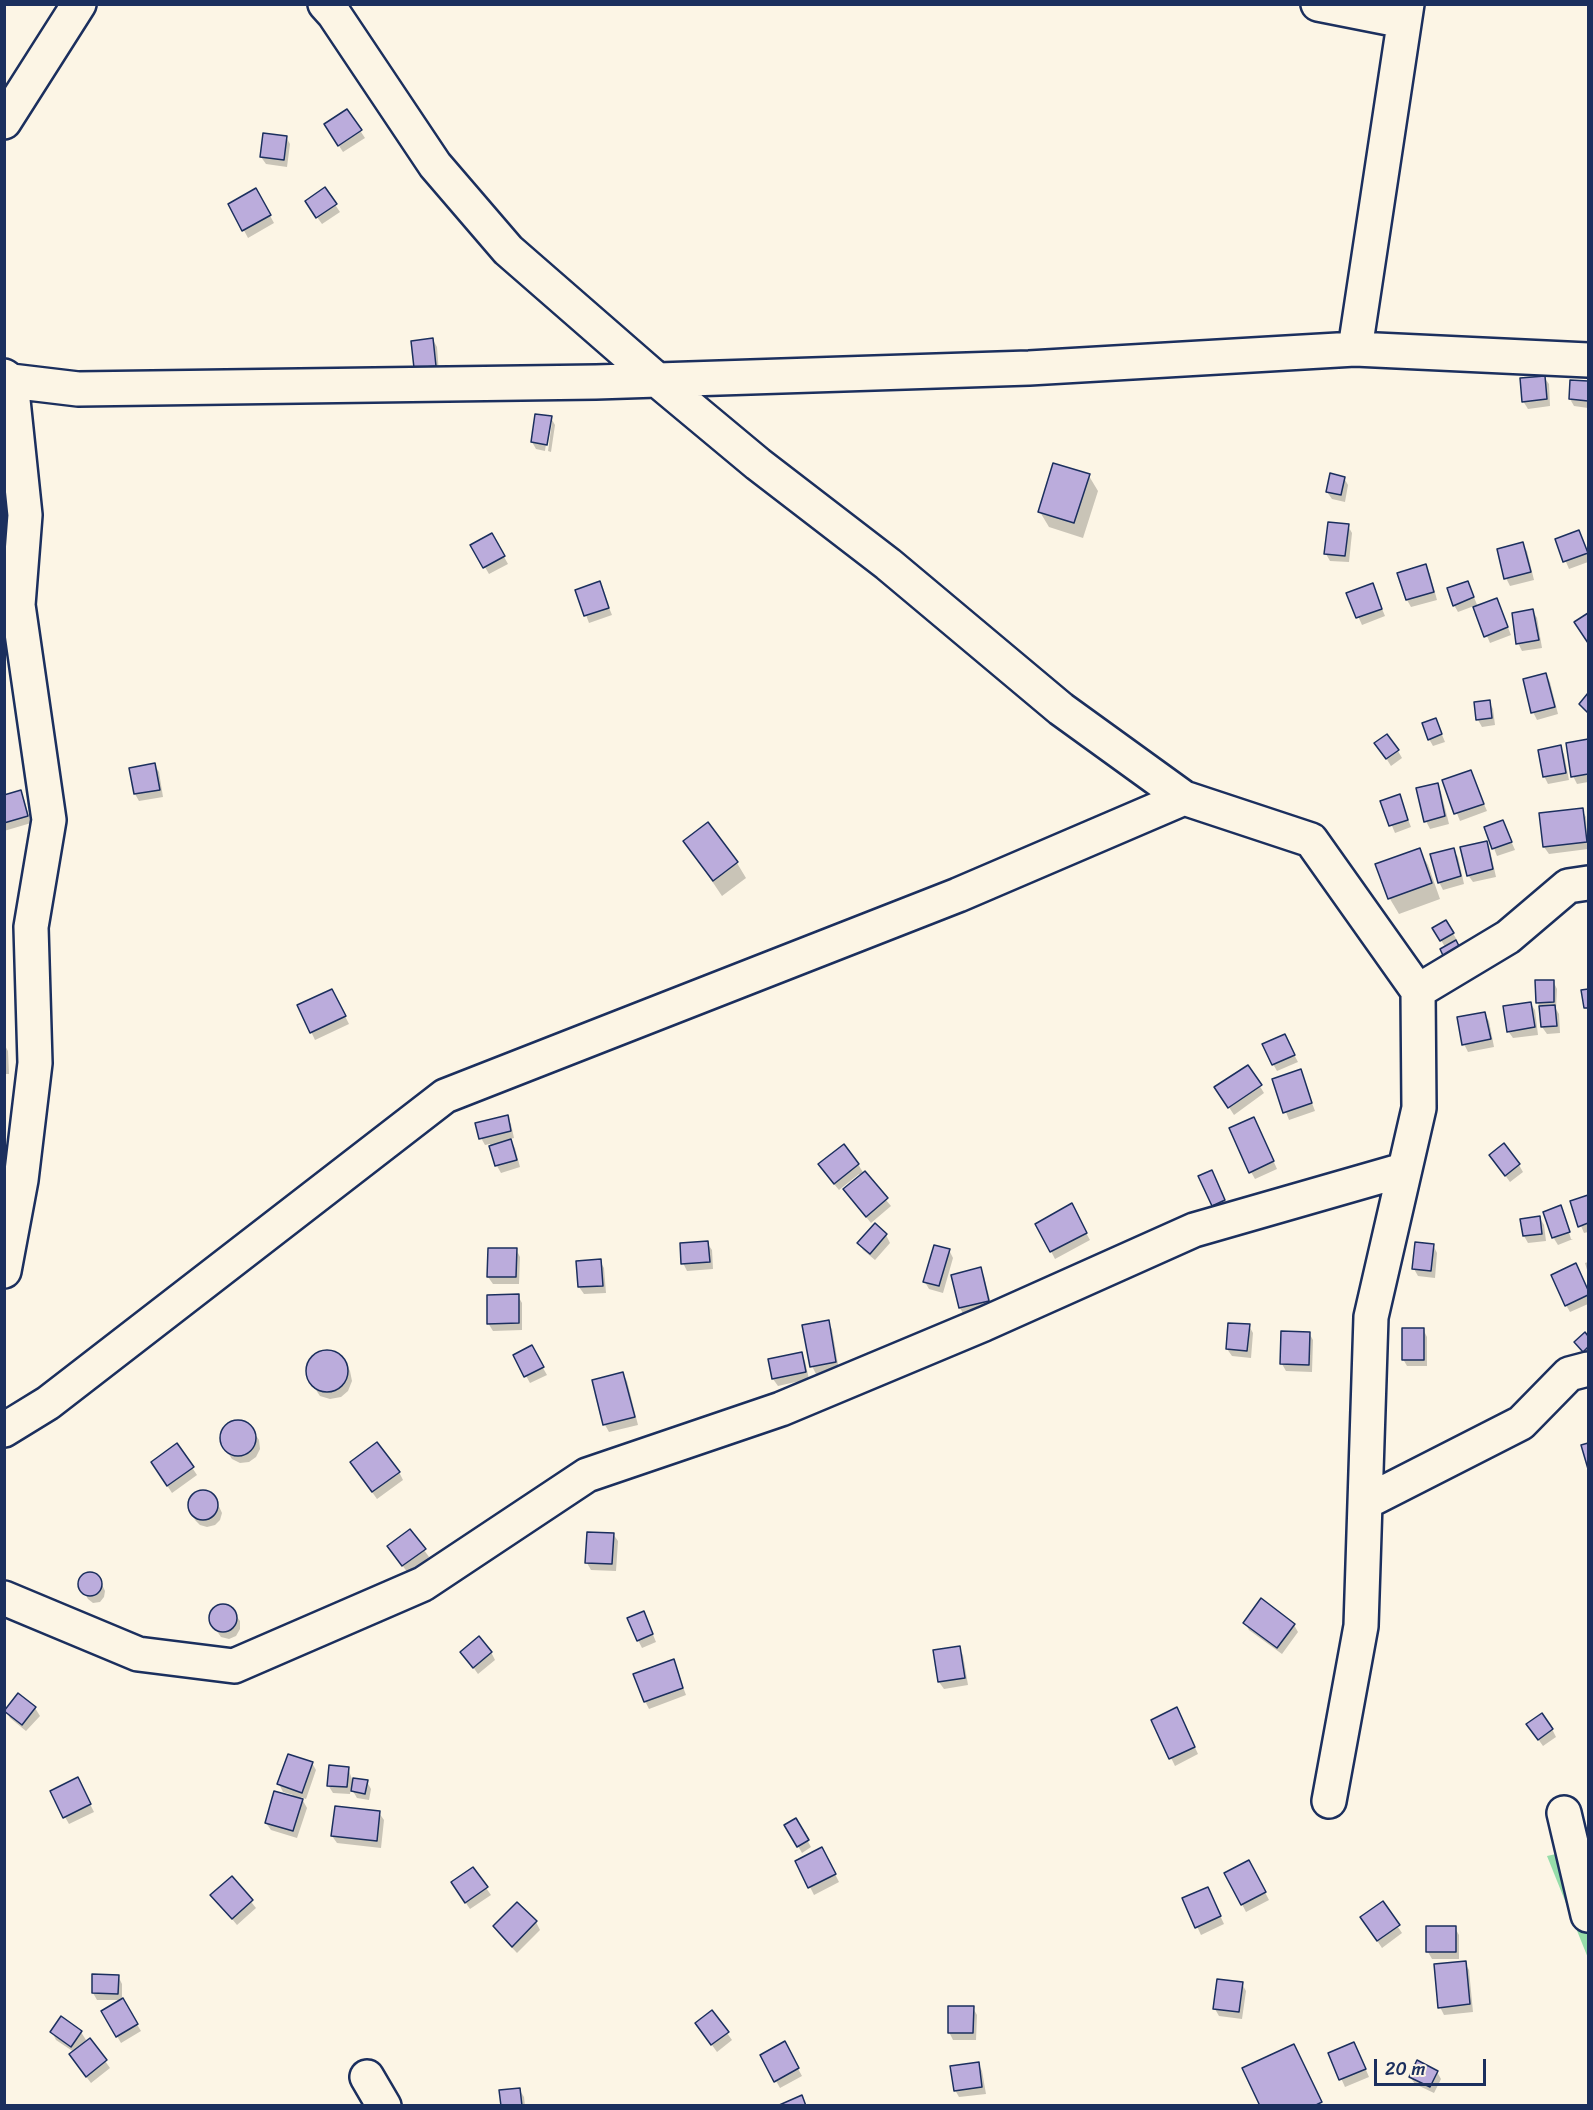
<!DOCTYPE html>
<style>
body{margin:0}
#map{position:relative;width:1593px;height:2110px;overflow:hidden;background:#fcf5e5;font-family:Sriracha,sans-serif}
canvas{display:block}
.frame{position:absolute;inset:0;border:6px solid #1b2f5e;pointer-events:none}
.scale{position:absolute;left:1374px;top:2059px;width:112px;height:27px;box-sizing:border-box;border:3px solid #1b2f5e;border-top:0;padding-left:8px;font-size:18px;line-height:21px;white-space:nowrap;color:#1b2f5e;-webkit-text-stroke:4px #fcf5e5;paint-order:stroke}
</style>
<div id="map">
<canvas width="1593" height="2110"></canvas>
<div class="frame"></div>
<div class="scale">20 m</div>
</div>
<script>
const context = document.querySelector('canvas').getContext('2d');
context.lineJoin = 'round';
function paint(path, color) {
  context.fillStyle = color;
  context.fill(path, 'evenodd');
}
function stroke(path, color, width, dash) {
  context.strokeStyle = color;
  context.lineWidth = width;
  context.lineCap = dash ? 'butt' : 'round';
  context.setLineDash(dash || []);
  context.stroke(path);
}
paint(new Path2D(`
 M1588,1847V1958L1547,1856Z`), '#97ddaa');
paint(new Path2D(`
 M347,111L365,138L343,152L330,132Z
 M286,137L290,144L287,167L266,164L261,157Z
 M256,190L274,223L248,238L230,204Z
 M325,190L340,212L322,224L311,209Z
 M433,340L437,347L439,373L419,375L415,368Z
 M1544,377L1549,384L1550,406L1528,409L1523,401Z
 M1572,381L1588,383V408L1574,406L1570,399Z
 M551,418L555,425L551,452L548,451L552,422H549L545,451L536,449L532,442Z
 M1089,476L1098,491L1083,538L1049,527L1040,512Z
 M1344,478L1348,485L1345,502L1332,499L1327,492Z
 M1348,526L1352,533L1349,562L1330,561L1326,554Z
 M1579,532L1588,555V562L1569,569L1557,540Z
 M492,535L508,564L489,574L472,545Z
 M1522,544L1527,551L1534,580L1510,586L1506,578Z
 M1425,566L1430,574L1437,600L1411,607L1407,600Z
 M599,583L612,615L589,623L577,591Z
 M1468,583L1478,607L1497,600L1511,635L1490,643L1474,606L1458,612L1454,605Z
 M1372,585L1385,616L1362,625L1348,594Z
 M1533,611L1537,618L1542,648L1522,651L1518,643Z
 M1546,674L1550,682L1558,714L1537,720L1533,712Z
 M1489,702L1493,709L1495,725L1482,727L1478,720L1476,703Z
 M1436,720L1445,742L1433,746L1429,739Z
 M1588,741V782L1577,784L1573,776L1567,744Z
 M1560,747L1564,754L1569,780L1548,784L1544,776Z
 M1381,750L1398,751L1402,758L1391,766Z
 M154,764L159,772L163,797L139,801L135,794Z
 M1470,771L1487,811L1460,821L1444,781Z
 M1437,785L1441,792L1449,824L1430,829L1426,821Z
 M20,791L24,799L31,823L4,831V796Z
 M1399,796L1411,827L1395,833L1382,802Z
 M1582,810L1586,817L1588,849L1549,854L1544,847L1540,815Z
 M1503,822L1515,850L1497,856L1486,828Z
 M685,841L737,863L746,878L722,896Z
 M1486,842L1490,850L1496,877L1473,882L1468,875Z
 M1419,850L1428,865L1440,899L1399,914L1390,899L1377,865Z
 M1453,850L1458,857L1464,884L1443,890L1439,882Z
 M1446,922L1457,940L1445,947L1434,928Z
 M1553,981L1557,989L1556,1009L1559,1014L1560,1033L1547,1034L1542,1027L1541,1008L1537,1002Z
 M336,998L349,1024L315,1040L299,1006Z
 M1530,1003L1535,1010L1538,1035L1513,1038L1508,1031Z
 M1484,1014L1489,1021L1494,1047L1468,1052L1464,1044Z
 M1288,1043L1298,1062L1277,1071L1273,1064Z
 M4,1044L8,1051L9,1074H4Z
 M1248,1067L1264,1093L1234,1115L1221,1095Z
 M1300,1071L1315,1111L1289,1120L1274,1080Z
 M507,1117L511,1124L514,1138L510,1139L515,1148L520,1167L501,1173L497,1166L490,1144L485,1145L481,1138Z
 M1258,1126L1277,1169L1255,1179L1251,1172Z
 M1491,1156L1519,1165L1523,1172L1510,1182Z
 M858,1164L864,1174L891,1206L871,1223L849,1196L861,1176L859,1174L839,1190L824,1172Z
 M1215,1179L1228,1207L1217,1213L1213,1205Z
 M1588,1197V1232L1584,1233L1571,1202Z
 M1071,1205L1090,1240L1055,1259L1037,1224Z
 M1561,1207L1571,1239H1573L1558,1245L1553,1237Z
 M1540,1218L1544,1225L1546,1241L1528,1243L1524,1236Z
 M875,1225L886,1235L890,1243L875,1260L863,1250L859,1243Z
 M707,1243L712,1250L713,1269L687,1271L683,1263Z
 M1433,1245L1437,1253L1435,1278L1418,1276L1414,1269Z
 M516,1249L520,1257L519,1284H493L488,1277Z
 M949,1250L953,1258L943,1293L929,1289L925,1282Z
 M600,1261L604,1268L606,1293L584,1294L579,1287L578,1262Z
 M1588,1262V1273L1585,1263Z
 M980,1269L984,1276L992,1308L964,1315L960,1308L953,1276Z
 M1580,1272L1588,1292V1304L1570,1312L1566,1305Z
 M518,1296L522,1303V1330L493,1331L488,1323Z
 M828,1322L832,1329L839,1370L816,1374L812,1366Z
 M1229,1324L1249,1326L1253,1333L1251,1358L1232,1356L1227,1349Z
 M1423,1329L1427,1337V1366H1407L1403,1359Z
 M1309,1333L1313,1340L1312,1372L1286,1371L1282,1364Z
 M1585,1334L1588,1339V1358L1576,1342Z
 M531,1347L547,1375L530,1383L515,1356Z
 M329,1351L339,1354L346,1363L350,1371L352,1381L348,1391L341,1397L330,1399L320,1396L314,1387L309,1379L307,1369L311,1359L319,1353Z
 M801,1354L805,1361L809,1379L778,1386L773,1379Z
 M623,1374L627,1381L638,1425L609,1432L605,1425L594,1381Z
 M241,1421L249,1425L259,1440L260,1449L256,1457L249,1462L240,1463L232,1459L222,1444V1435L225,1427L233,1422Z
 M177,1445L197,1475L172,1493L157,1470Z
 M356,1470L399,1472L403,1480L377,1499Z
 M203,1490L210,1493L215,1498L222,1513L220,1520L215,1525L207,1527L200,1525L195,1520L189,1504L191,1497L196,1492Z
 M613,1534L618,1541L616,1571L591,1570L587,1563Z
 M424,1550L429,1557L408,1573L393,1553Z
 M92,1573L98,1576L105,1591L104,1597L100,1602L93,1603L88,1599L80,1585L81,1579L86,1574Z
 M222,1605L230,1607L240,1621V1629L236,1636L229,1639L221,1637L211,1623V1615L215,1608Z
 M647,1620L656,1642L642,1648L638,1640Z
 M1245,1623L1294,1625L1298,1632L1282,1654L1249,1630Z
 M959,1648L963,1655L968,1685L944,1689L939,1682Z
 M462,1652H491L495,1660L478,1674Z
 M673,1661L686,1695L649,1709L645,1701Z
 M18,1695L35,1708L40,1716L26,1731L10,1718L6,1711Z
 M1181,1717L1198,1754L1175,1766L1153,1721Z
 M1552,1729L1556,1737L1543,1746L1533,1732Z
 M312,1763L316,1770L306,1799L301,1797L307,1808L297,1838L271,1830L266,1823L293,1795L283,1792L279,1784Z
 M348,1768L352,1779L367,1782L371,1789L369,1800L357,1798L351,1788L350,1794L333,1793L328,1785Z
 M81,1786L94,1812L69,1824L65,1817Z
 M379,1813L384,1820L381,1848L337,1843L332,1836Z
 M796,1820L811,1847L802,1853L786,1825Z
 M826,1856L839,1882L814,1895L797,1861Z
 M473,1869L491,1895L470,1909L457,1890Z
 M1253,1869L1269,1900L1246,1912L1226,1873Z
 M232,1878L256,1908L237,1925L212,1895Z
 M1211,1896L1224,1924L1201,1935L1184,1899Z
 M1382,1903L1402,1933L1382,1948L1366,1924Z
 M517,1904L536,1922L540,1930L517,1953L499,1934L494,1927Z
 M1455,1928L1459,1935V1959H1432L1428,1952Z
 M1465,1963L1469,1970L1473,2012L1444,2015L1440,2007Z
 M118,1976L122,1984V2000L141,2031L121,2043L103,2012L122,2000H97L93,1993Z
 M1242,1984L1246,1991L1242,2019L1219,2016L1215,2009Z
 M973,2008L977,2015L976,2040H953L949,2032Z
 M712,2012L732,2040L717,2052L701,2030Z
 M62,2018L81,2032L86,2040L81,2046L90,2040L110,2068L91,2083L75,2062L74,2052L56,2040L52,2032Z
 M784,2043L802,2076L780,2088L762,2056Z
 M1358,2051L1369,2077L1345,2087L1330,2054Z
 M978,2063L982,2071L986,2094L959,2097L955,2090Z
 M1437,2072L1441,2079L1434,2093L1415,2084L1410,2077Z
 M519,2089L524,2097L525,2106H502Z`), '#0003');
const building = new Path2D(`
 M347,109L362,130L338,146L324,124Z
 M263,133L287,136L284,160L260,157Z
 M325,187L337,204L316,218L305,201Z
 M256,188L271,215L242,231L228,204Z
 M433,338L436,366L414,368L411,341Z
 M1545,376L1547,399L1522,402L1520,378Z
 M1570,380L1588,381V401L1569,399Z
 M535,414L552,416L547,445L531,442Z
 M1053,463L1090,474L1074,523L1038,512Z
 M1330,473L1345,477L1341,495L1326,492Z
 M1328,522L1349,524L1345,556L1324,554Z
 M1579,530L1588,553L1563,562L1555,539Z
 M492,533L505,556L483,568L470,545Z
 M1523,542L1531,572L1504,579L1497,549Z
 M1426,564L1434,592L1406,600L1397,573Z
 M600,581L609,608L584,616L575,590Z
 M1468,581L1474,597L1453,606L1447,588Z
 M1373,583L1382,609L1356,618L1346,593Z
 M1497,598L1508,627L1484,637L1473,607Z
 M1533,609L1539,640L1516,644L1512,613Z
 M1588,613V643L1574,622Z
 M1546,673L1555,707L1531,713L1523,679Z
 M1588,693V713L1579,704Z
 M1490,700L1492,718L1476,720L1474,702Z
 M1436,718L1442,734L1428,740L1422,723Z
 M1387,734L1399,750L1386,759L1374,743Z
 M1588,739V774L1571,777L1566,743Z
 M1561,745L1566,773L1543,777L1538,750Z
 M155,763L160,790L134,794L129,768Z
 M1471,770L1484,804L1454,814L1442,780Z
 M1438,783L1445,816L1424,822L1416,788Z
 M21,790L28,816L4,823V795Z
 M1400,794L1408,820L1389,826L1380,801Z
 M1583,808L1587,842L1543,847L1539,813Z
 M1503,820L1512,842L1492,849L1484,827Z
 M708,822L738,862L713,881L683,841Z
 M1487,841L1493,869L1467,876L1460,847Z
 M1420,848L1432,883L1388,899L1375,864Z
 M1454,848L1461,876L1438,883L1430,854Z
 M1446,920L1454,933L1440,941L1432,928Z
 M1456,940L1463,954L1446,962L1440,949Z
 M1535,980H1554V1002L1536,1003Z
 M332,989L346,1016L310,1033L297,1005Z
 M1588,989V1008H1584L1581,990Z
 M1531,1002L1535,1027L1507,1032L1503,1006Z
 M1555,1005L1557,1026L1541,1027L1539,1006Z
 M1485,1012L1491,1039L1462,1045L1457,1017Z
 M1285,1034L1295,1055L1272,1065L1262,1044Z
 M1248,1065L1262,1085L1228,1108L1214,1087Z
 M1301,1069L1312,1103L1283,1113L1272,1079Z
 M508,1115L511,1131L479,1139L475,1123Z
 M1254,1117L1274,1161L1249,1173L1229,1128Z
 M511,1139L517,1160L495,1166L489,1146Z
 M1504,1143L1520,1164L1505,1176L1489,1155Z
 M844,1144L859,1164L834,1184L818,1164Z
 M1212,1170L1225,1200L1212,1206L1198,1176Z
 M865,1171L888,1198L866,1217L843,1189Z
 M1588,1195V1223L1578,1227L1570,1201Z
 M1072,1203L1087,1233L1050,1252L1035,1224Z
 M1561,1205L1570,1232L1552,1238L1543,1212Z
 M1540,1216L1542,1234L1523,1236L1520,1219Z
 M875,1223L887,1234L870,1254L857,1243Z
 M708,1241L710,1262L681,1264L680,1243Z
 M1415,1242L1434,1244L1431,1271L1412,1269Z
 M934,1245L950,1249L939,1286L923,1282Z
 M488,1248H517L516,1277H487Z
 M601,1259L603,1286L578,1287L576,1261Z
 M1576,1263L1588,1290V1295L1565,1306L1551,1275Z
 M981,1267L989,1301L959,1308L951,1275Z
 M519,1294V1323L487,1324V1295Z
 M829,1320L836,1362L810,1367L802,1325Z
 M1228,1323L1250,1324L1247,1351L1226,1349Z
 M1402,1328H1424V1360H1402Z
 M1281,1331L1310,1332L1309,1365L1280,1364Z
 M1585,1332L1588,1336V1347L1583,1352L1574,1342Z
 M532,1345L544,1367L524,1377L513,1355Z
 M306 1371a21 21 0 1 1 42 0a21 21 0 1 1-42 0Z
 M802,1352L806,1372L772,1379L768,1359Z
 M623,1372L635,1417L603,1425L592,1380Z
 M220 1438a18 18 0 1 1 36 0a18 18 0 1 1-36 0Z
 M377,1442L400,1472L372,1492L350,1462Z
 M177,1443L194,1467L167,1486L151,1462Z
 M1588,1443V1469L1581,1445Z
 M188 1505a15 15 0 1 1 30 0a15 15 0 1 1-30 0Z
 M410,1529L426,1549L402,1566L387,1546Z
 M587,1532L614,1533L612,1564L585,1563Z
 M78 1584a12 12 0 1 1 24 0a12 12 0 1 1-24 0Z
 M1261,1598L1295,1624L1277,1648L1243,1623Z
 M209 1618a14 14 0 1 1 28 0a14 14 0 1 1-28 0Z
 M644,1611L653,1634L637,1641L627,1618Z
 M479,1636L492,1652L473,1668L460,1652Z
 M960,1646L965,1678L938,1682L933,1650Z
 M674,1659L683,1688L644,1702L633,1674Z
 M18,1693L36,1707L22,1725L4,1711Z
 M1177,1707L1195,1747L1169,1759L1151,1720Z
 M1542,1713L1553,1729L1538,1740L1526,1724Z
 M288,1754L313,1762L302,1793L277,1784Z
 M329,1765L349,1767L347,1787L327,1786Z
 M78,1777L91,1804L63,1818L50,1791Z
 M353,1778L368,1780L365,1794L351,1791Z
 M274,1791L303,1799L293,1831L265,1823Z
 M335,1806L380,1811L377,1841L331,1836Z
 M796,1818L809,1840L797,1847L784,1825Z
 M822,1847L836,1874L808,1888L795,1861Z
 M1249,1860L1266,1892L1241,1905L1224,1873Z
 M473,1867L488,1887L465,1903L451,1882Z
 M232,1876L253,1900L232,1919L210,1895Z
 M1208,1887L1221,1916L1195,1928L1182,1898Z
 M1383,1901L1400,1925L1377,1941L1360,1917Z
 M517,1902L537,1921L512,1947L493,1926Z
 M1426,1926H1456V1952H1426Z
 M1466,1961L1470,2004L1438,2008L1434,1964Z
 M92,1974L119,1975L118,1994L92,1993Z
 M1217,1979L1243,1982L1239,2012L1213,2009Z
 M123,1998L138,2024L116,2037L101,2011Z
 M948,2006H974L973,2033H948Z
 M712,2010L729,2032L711,2045L695,2023Z
 M61,2016L82,2031L71,2047L50,2032Z
 M90,2038L107,2060L86,2077L69,2054Z
 M785,2041L799,2068L774,2082L760,2055Z
 M1354,2042L1366,2069L1339,2080L1328,2053Z
 M1294,2044L1322,2102L1314,2106H1260L1242,2068Z
 M1417,2060L1438,2071L1430,2087L1409,2077Z
 M979,2062L982,2087L954,2091L950,2066Z
 M520,2088L522,2106H501L499,2090Z
 M802,2095L806,2106H777Z`);
paint(building, '#bbacdc');
stroke(building, '#1b2f5e', 1.5);
const minor = new Path2D(`
 M325,4L334,14L435,165L508,250L656,379L758,464L888,564L1061,709L1184,798L1311,840L1418,991L1419,1108L1371,1317L1361,1626L1329,1801
 M1318,4L1404,21
 M4,122L79,4
 M1355,349L1407,4
 M4,376L11,381L78,389L596,382L1029,368L1355,349L1588,360
 M1418,991L1508,937L1568,886L1588,883
 M4,1271L21,1180L35,1063L31,927L49,820L18,605L25,515L11,381
 M4,1430L48,1403L445,1096L958,895L1184,798
 M1366,1502L1521,1423L1569,1374L1588,1369
 M4,1598L138,1654L234,1666L423,1584L587,1475L781,1409L984,1324L1194,1230L1403,1170
 M1564,1813L1588,1915
 M367,2077L384,2106`);
stroke(minor, '#1b2f5e', 38);
stroke(minor, '#fcf5e5', 33);
</script>
